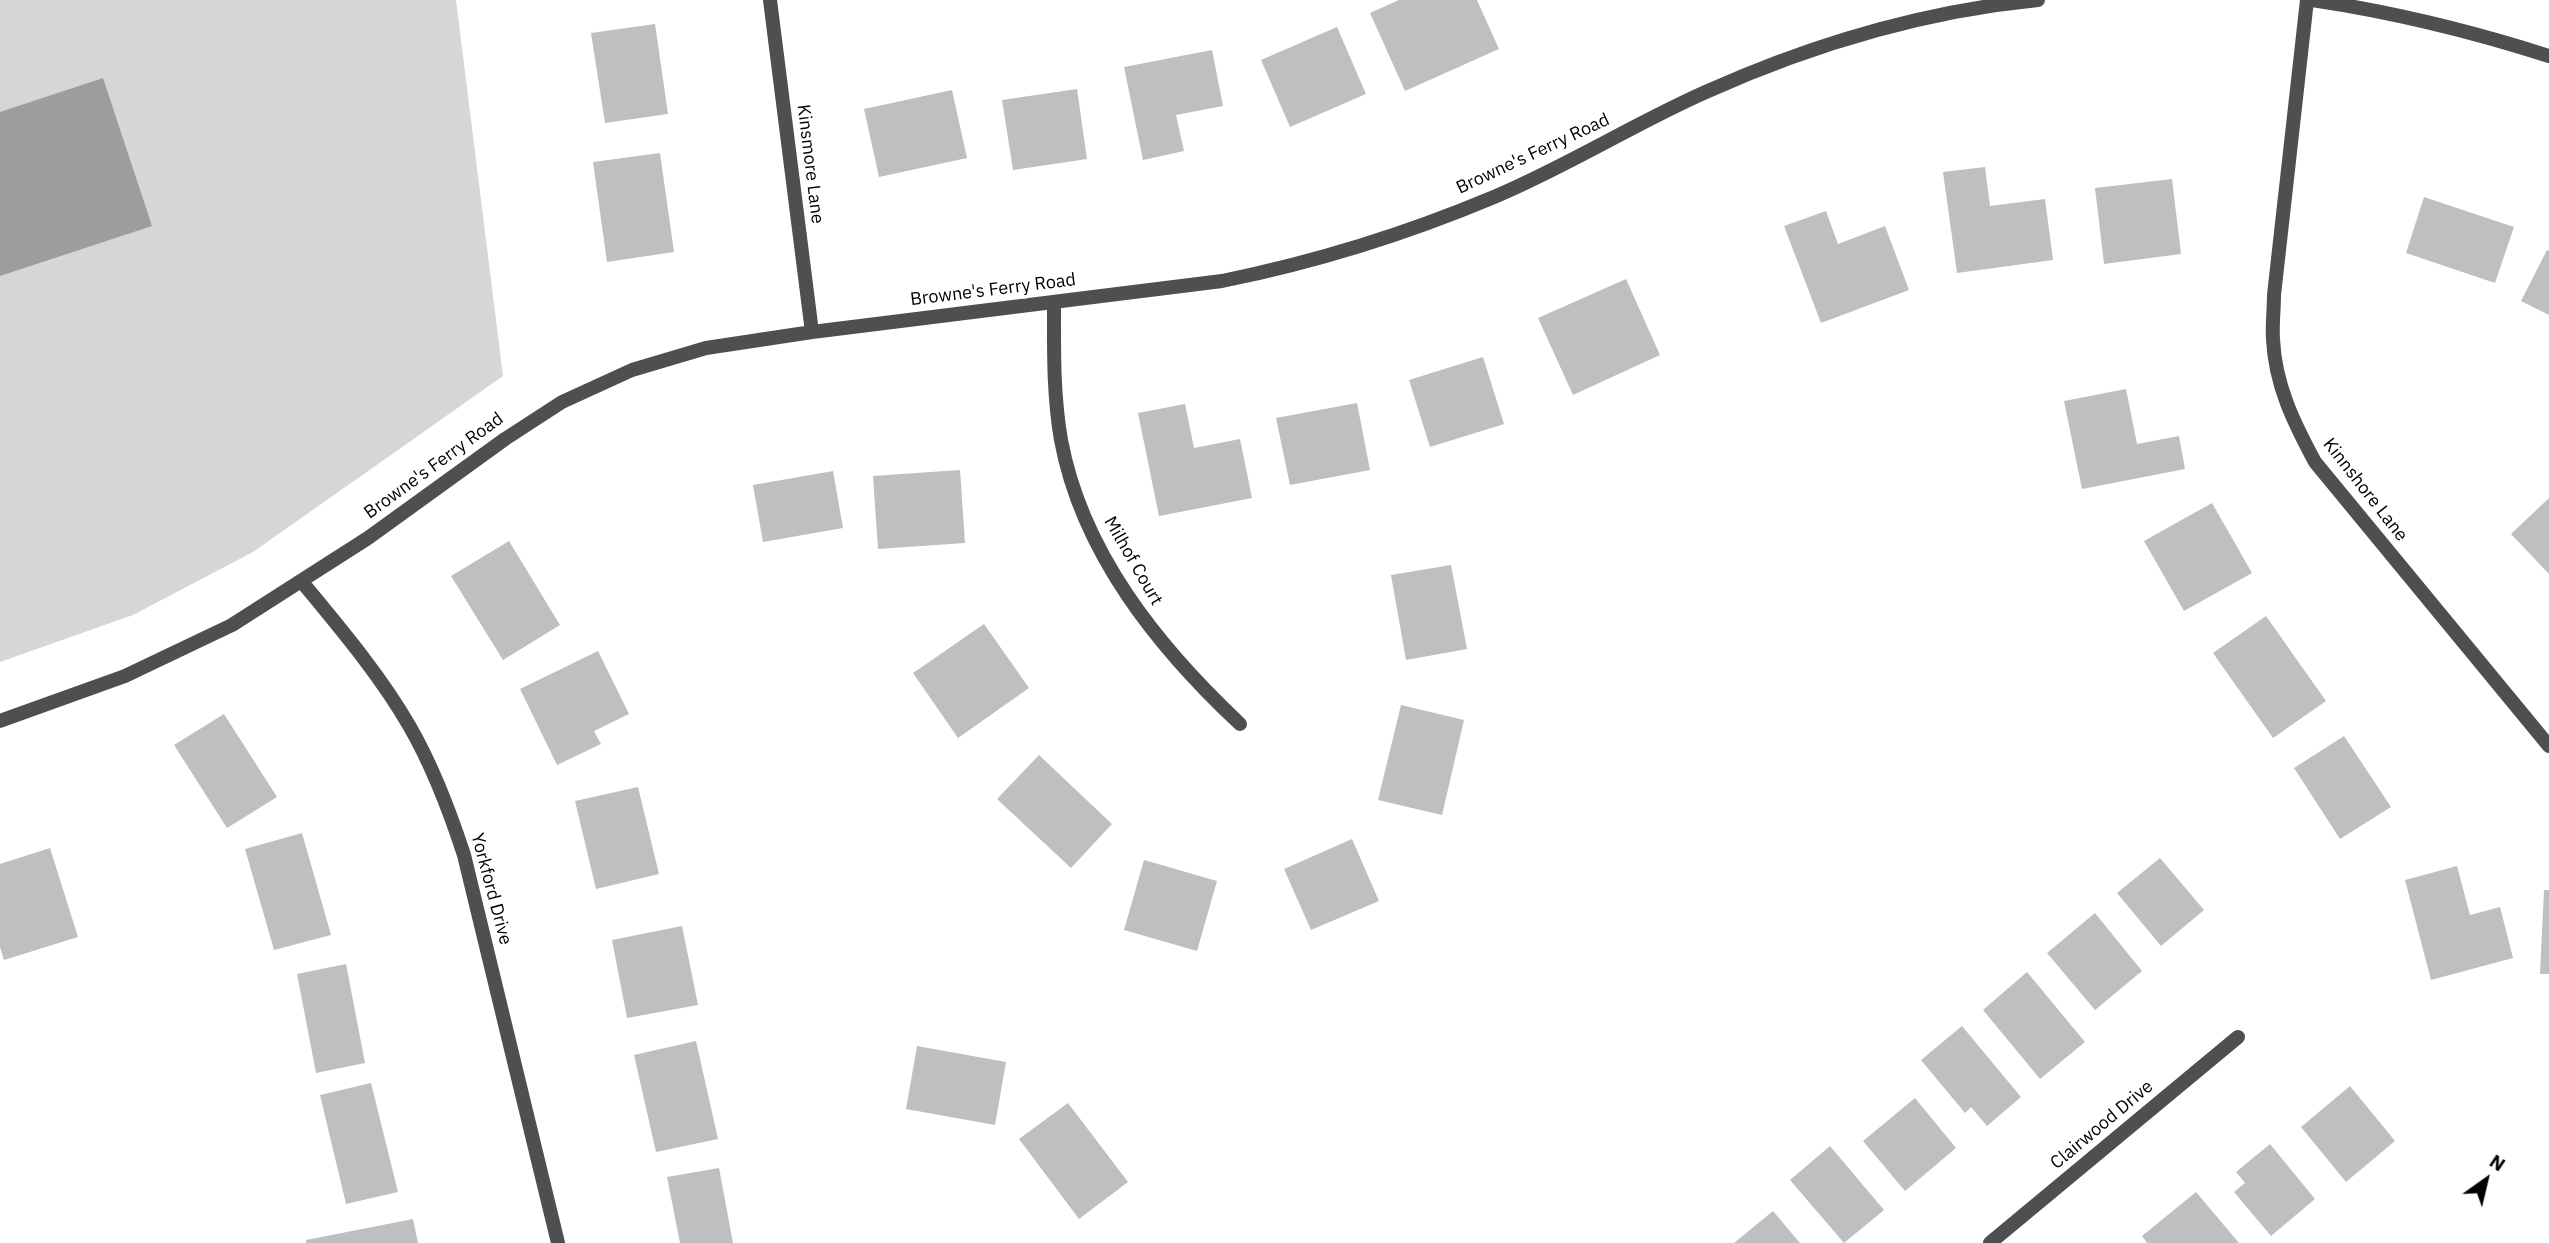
<!DOCTYPE html>
<style>
body{margin:0}
#map{position:relative;width:2549px;height:1243px;overflow:hidden;background:#fff;font-family:"IBM Plex Sans",sans-serif}
canvas{display:block}
.north{position:absolute;left:2451px;top:1145px;width:70px;height:70px;-webkit-text-stroke:5px #fff;paint-order:stroke;rotate:34deg;font-size:19px;font-weight:700;line-height:28px;text-align:center;color:#000}
.north::after{content:'';display:block;margin:auto;width:24px;height:32px;background:#000;clip-path:polygon(50% 0,100% 100%,50% 72%,0 100%)}
</style>
<div id="map">
<canvas width="2549" height="1243"></canvas>
<div class="north">N</div>
</div>
<script>
const context = document.querySelector('canvas').getContext('2d');
context.lineJoin = 'round';
function paint(path, color) {
  context.fillStyle = color;
  context.fill(path, 'evenodd');
}
function stroke(path, color, width, dash) {
  context.strokeStyle = color;
  context.lineWidth = width;
  context.lineCap = dash ? 'butt' : 'round';
  context.setLineDash(dash || []);
  context.stroke(path);
}
function drawText(font, color, halo, rows, align = 'center') {
  context.font = font + ' "IBM Plex Sans",sans-serif';
  context.lineWidth = 7;
  context.setLineDash([]);
  context.textBaseline = 'middle';
  context.strokeStyle = halo;
  context.fillStyle = color;
  for (const [text, x, y, turn = 0] of rows) {
    context.save();
    context.translate(x, y);
    context.rotate((+turn || 0) * Math.PI / 180);
    context.textAlign = isNaN(turn) ? turn : align;
    if (halo) context.strokeText(text, 0, 0);
    context.fillText(text, 0, 0);
    context.restore();
  }
}
paint(new Path2D(`
 M0,0H456L503,376L253,552L133,615L0,662Z`), '#d6d6d6');
paint(new Path2D(`
 M103,78L152,226L0,276V112Z`), '#9d9d9d');
paint(new Path2D(`
 M1399,0H1477L1499,49L1405,91L1370,13Z
 M655,24L668,114L605,123L591,33Z
 M1337,27L1366,94L1290,127L1261,60Z
 M1212,50L1223,106L1176,115L1184,151L1143,160L1124,67Z
 M1077,89L1087,159L1013,170L1002,100Z
 M952,90L967,158L879,177L864,109Z
 M660,153L674,252L607,262L593,162Z
 M1985,167L1990,206L2045,199L2053,260L1957,273L1943,172Z
 M2172,179L2181,254L2104,264L2095,188Z
 M2424,197L2514,227L2495,283L2406,253Z
 M1826,211L1838,244L1885,226L1909,290L1821,323L1784,226Z
 M2547,250L2549,251V315L2521,301Z
 M1626,279L1660,355L1573,395L1538,318Z
 M1483,357L1504,424L1430,447L1409,380Z
 M2126,389L2137,444L2179,436L2185,469L2082,489L2064,401Z
 M1357,403L1370,470L1290,485L1276,418Z
 M1185,404L1194,448L1240,439L1252,498L1159,516L1138,413Z
 M960,470L965,543L878,549L873,476Z
 M833,471L843,528L763,542L753,485Z
 M2549,498V574L2511,534Z
 M2212,503L2252,573L2184,611L2144,541Z
 M509,541L560,625L503,660L451,576Z
 M1451,565L1467,649L1406,660L1391,575Z
 M2266,616L2326,701L2273,738L2213,653Z
 M984,624L1029,688L958,738L913,673Z
 M598,651L629,714L594,731L601,744L557,765L520,689Z
 M1401,705L1464,720L1442,815L1378,800Z
 M224,714L277,797L227,828L174,745Z
 M2344,736L2391,807L2340,839L2294,768Z
 M1039,755L1112,824L1071,868L997,799Z
 M638,787L659,874L596,889L575,801Z
 M302,833L331,935L274,950L245,849Z
 M1352,839L1379,901L1311,930L1284,869Z
 M50,848L78,937L4,960L0,947V864Z
 M2160,858L2204,910L2161,946L2117,893Z
 M1144,860L1217,881L1197,951L1124,930Z
 M2457,866L2470,915L2500,907L2513,958L2431,980L2405,880Z
 M2544,890H2549V974H2540Z
 M2095,913L2142,971L2095,1010L2047,953Z
 M682,926L698,1005L627,1018L612,940Z
 M346,964L365,1063L316,1073L297,974Z
 M2027,972L2085,1042L2040,1079L1983,1010Z
 M1962,1026L2021,1097L1987,1126L1971,1107L1965,1113L1921,1060Z
 M696,1041L718,1139L656,1152L634,1055Z
 M917,1046L1006,1062L995,1125L906,1109Z
 M371,1083L398,1192L346,1204L320,1095Z
 M2350,1086L2395,1141L2346,1182L2301,1127Z
 M1915,1098L1956,1148L1905,1191L1863,1141Z
 M1068,1103L1128,1182L1079,1219L1019,1139Z
 M2270,1144L2315,1199L2271,1236L2234,1192L2245,1183L2236,1172Z
 M1830,1146L1884,1210L1844,1243L1790,1180Z
 M719,1168L733,1243H680L667,1177Z
 M2196,1192L2239,1243H2147L2142,1236Z
 M1773,1211L1800,1243H1734Z
 M413,1219L418,1243H306V1240Z`), '#bfbfbf');
stroke(new Path2D(`
 M770,0L812,332
 M2307,0L2274,295C2274,310 2272,325 2273,339C2275,385 2294,423 2315,462L2549,746
 M2312,0C2393,12 2471,31 2549,56
 M1054,302C1054,348 1053,394 1061,440C1082,553 1158,647 1240,724
 M302,582C340,628 380,675 410,727C433,767 450,812 464,855L558,1243
 M0,721L125,676L232,625L368,538L505,439L562,402L632,370L706,348L812,332L1222,281C1316,262 1406,234 1494,197C1568,166 1635,123 1708,91C1811,45 1925,11 2038,0
 M1990,1243L2238,1037`), '#4f4f4f', 14);
drawText('18px', '#000', '#fff', [
 ["Browne's Ferry Road",1533,154,-25],
 ["Kinsmore Lane",810,164,83],
 ["Browne's Ferry Road",993,290,-7],
 ["Browne's Ferry Road",434,466,-36],
 ["Kinnshore Lane",2365,490,52],
 ["Milhof Court",1133,561,60],
 ["Yorkford Drive",491,889,75],
 ["Clairwood Drive",2102,1125,-40]
]);
</script>
